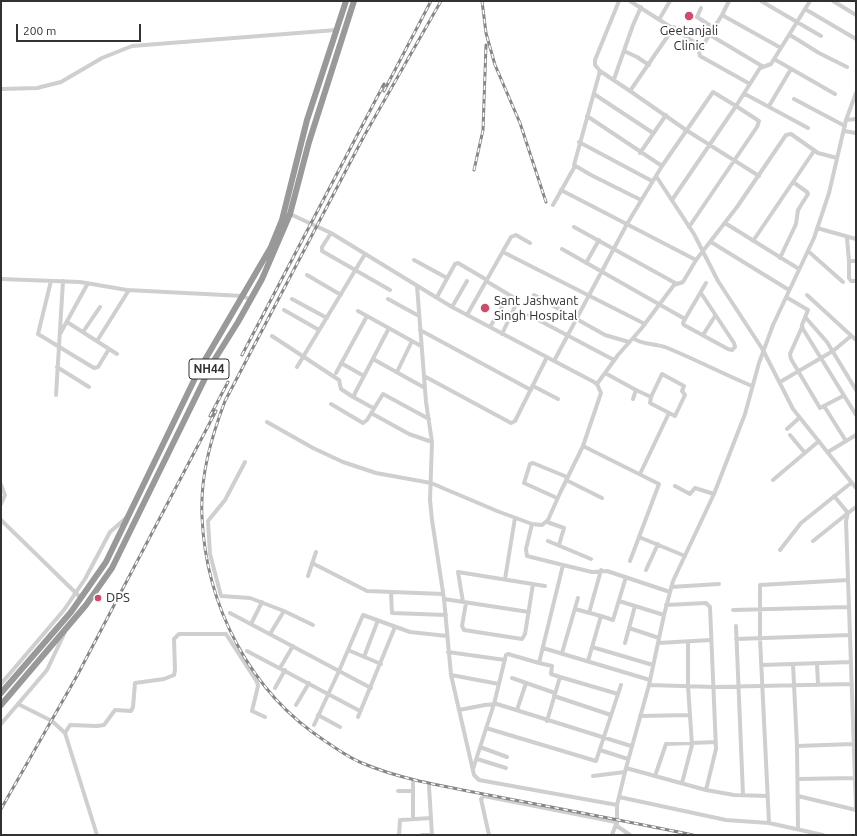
<!DOCTYPE html>
<style>
body{margin:0}
#map{position:relative;width:857px;height:836px;overflow:hidden;background:#fff;font-family:Ubuntu,sans-serif}
canvas{display:block}
.frame{position:absolute;inset:0;border:2px solid #323232;pointer-events:none}
.scale{position:absolute;left:16px;top:24px;width:125px;height:18px;box-sizing:border-box;border:2px solid #323232;border-top:0;padding-left:5px;font-size:12px;line-height:14px;white-space:nowrap;color:#323232;-webkit-text-stroke:3px #fff;paint-order:stroke}
</style>
<div id="map">
<canvas width="857" height="836"></canvas>
<div class="frame"></div>
<div class="scale">200 m</div>
</div>
<script>
const context = document.querySelector('canvas').getContext('2d');
context.lineJoin = 'round';
function stroke(path, color, width, dash) {
  context.strokeStyle = color;
  context.lineWidth = width;
  context.lineCap = dash ? 'butt' : 'round';
  context.setLineDash(dash || []);
  context.stroke(path);
}
function drawText(font, color, halo, rows, align = 'center') {
  context.font = font + ' Ubuntu,sans-serif';
  context.lineWidth = 4;
  context.setLineDash([]);
  context.textBaseline = 'middle';
  context.strokeStyle = halo;
  context.fillStyle = color;
  for (const [text, x, y, turn = 0] of rows) {
    context.save();
    context.translate(x, y);
    context.rotate((+turn || 0) * Math.PI / 180);
    context.textAlign = isNaN(turn) ? turn : align;
    if (halo) context.strokeText(text, 0, 0);
    context.fillText(text, 0, 0);
    context.restore();
  }
}
stroke(new Path2D(`
 M619,1L595,60V65L600,71L574,165L591,175L641,200
 M630,1L702,47L722,15L781,48
 M761,1L821,36
 M833,1L856,15
 M701,8L697,17L714,28
 M805,9L856,39
 M722,15L729,1
 M660,18L670,1
 M710,35L762,66
 M790,35L819,53L847,67
 M702,47L699,52L700,56L750,84
 M624,51L637,57L649,65
 M774,59L835,94
 M600,71L630,91L674,27
 M614,79L633,25L641,7
 M1,89L37,88L61,82L102,58L132,46L336,30
 M630,91L686,130L759,176
 M594,94L653,133
 M745,94L808,128
 M794,99L845,126
 M769,106L791,69
 M587,116L662,166
 M846,120L856,119
 M844,131L856,133
 M579,142L652,181
 M640,153L666,115
 M656,176L694,234L718,281L763,350L793,409L856,488
 M561,190L696,260
 M672,200L736,106L759,121L757,127L689,227
 M553,205L575,166
 M725,223L799,269
 M574,227L677,284
 M817,228L856,239
 M331,233L322,247V251L390,290
 M847,238L849,261H856
 M753,241L814,151
 M711,242L789,290
 M562,249L685,319L683,323L684,325L728,349L732,350L735,347L734,343L701,293
 M808,251L843,282
 M503,252L645,324
 M780,258L796,224L798,210L808,194L807,192L793,182
 M414,260L447,278
 M849,261V278L851,281H856
 M586,263L599,240
 M307,275L341,295
 M1,279L80,282L127,290L243,296L251,300
 M51,281L38,334L94,368L98,367L109,349
 M486,281L518,300L502,334
 M417,286L426,402L432,442L430,500L432,520L444,599L451,675L474,775L479,780L617,805
 M534,295L605,335L629,342
 M807,295L856,340
 M437,297L455,264L458,263L487,280
 M786,297L808,310L802,325L803,329L856,415
 M292,299L327,318
 M388,299L419,316
 M452,307L467,281
 M284,310L319,330
 M358,311L421,346
 M467,315L511,237L516,235L530,243
 M529,315L614,360
 M806,318L827,342L856,390
 M685,319L706,283
 M67,322L117,354
 M490,327L502,307
 M802,327L790,354L791,359L820,408L843,396
 M420,330L531,390
 M83,332L100,307
 M60,334L88,283
 M703,335L715,316
 M272,336L339,380L341,389L353,397
 M633,338C642,345 654,343 665,347C695,359 723,374 752,386
 M97,341L129,290
 M373,359L425,388
 M554,361L627,224L662,166L713,92L736,106L760,68L771,64L810,1
 M341,363L364,376
 M57,367L89,387
 M297,367L365,254
 M397,372L412,341
 M336,373L367,316
 M605,373L636,390L633,399
 M424,376L511,423L515,421L547,357
 M780,382L833,351L851,336
 M597,384L618,355L641,329L674,285L683,282L696,260L737,207L786,135L791,134L818,153L837,158
 M533,386L558,399
 M636,390L651,397L662,374L684,386L682,391L685,395L675,416L650,403L651,397
 M56,395L63,281
 M331,404L363,423L367,420L383,394L429,419
 M824,406L846,441
 M373,408L355,398L354,395L389,328
 M371,413L409,434L432,442
 M267,422L313,448L343,462L376,473L431,483L497,511L532,524L542,525L548,520L560,493L583,446L601,393L597,384L594,382L452,307L331,233L290,214
 M787,429L799,418
 M790,435L805,453
 M583,446L659,484L630,561
 M828,452L856,435
 M245,462L225,500L208,521L210,554L221,596L250,598L284,611
 M640,474L669,413
 M566,480L602,498
 M773,480L819,441
 M1,485L5,495L1,504
 M675,486L690,494L695,488L714,494
 M557,498L524,483L530,464L533,463L567,477
 M1,520L81,598
 M547,522L564,528L559,545
 M532,524L526,549L527,556L563,565L539,663L552,666L551,674L560,677L547,721
 M639,537L685,556
 M548,541L591,559
 M813,541L848,513L834,496
 M780,550L801,523L851,483
 M312,563L367,591L443,594
 M563,565L592,572L607,571L670,592
 M646,570L658,544
 M308,576L316,552
 M505,579L515,518
 M671,587L719,584
 M391,592L392,613L446,615
 M444,599L529,612
 M619,601L664,615
 M463,602L458,572L545,586
 M466,603L462,626L464,630L522,639L525,634L533,584
 M666,605L706,603L710,607L716,749L706,790
 M575,609L601,616L588,661
 M733,610L849,607
 M230,613L339,671L363,615L410,632L447,636
 M589,613L601,570
 M601,616L613,620L626,577
 M251,624L262,602
 M736,626L743,795
 M629,628L659,638
 M270,634L284,611L313,625
 M736,639L850,635
 M625,643L635,606
 M658,643L711,640
 M592,647L653,665
 M543,648L650,680
 M348,650L381,664
 M247,651L360,711
 M448,652L505,660
 M562,653L578,598
 M364,657L378,620
 M793,664L797,746L798,829
 M817,664L818,684
 M762,665L851,662
 M280,668L293,646
 M451,675L499,684
 M560,677L618,694
 M512,678L555,693
 M1,684L64,610L85,579L110,532L126,518
 M649,685L714,687L852,684
 M275,688L285,670
 M554,696L611,715
 M18,704L52,721L65,733L97,835
 M296,705L309,683
 M459,710L485,705L497,704L631,746
 M517,710L526,683
 M318,715L340,727
 M640,716L690,715
 M358,717L395,627
 M1,724L47,670L65,632
 M314,725L339,671L371,688
 M486,728L596,761L621,685
 M65,733L70,725L97,726L104,725L115,710L131,711L133,707L135,683L164,679L174,675L175,670L174,639L179,634H226L257,682L258,686L252,711L265,717
 M797,746L853,744
 M480,747L507,757
 M600,750L628,759
 M477,759L506,768
 M626,768L706,790L734,795L768,796
 M473,769L494,704L506,655L508,654L539,663
 M593,776L625,772
 M655,776L666,744L716,742
 M798,779L854,778
 M682,783L692,745L688,686V642
 M429,786L432,835
 M398,791H413
 M798,796L856,810
 M619,797L726,820L769,823L823,835
 M856,809L846,521L848,513L856,507
 M413,819V782
 M769,823L760,639V585L848,580
 M399,835L400,820L431,818
 M422,835H432
 M489,835L481,799L484,796L616,822
 M612,835L616,824
 M630,835L617,826V805L626,768L649,685L664,615L673,581L714,494L745,414L759,363L773,325L814,238L829,193L846,120L856,93`), '#cfcfcf', 4);
stroke(new Path2D(`
 M1,693L71,612L106,562L199,370L271,247L282,220L307,120L346,1
 M1,705L86,605L112,568L213,362L238,322L262,279L290,214L309,142L354,1`), '#999', 6);
const rail = new Path2D(`
 M441,1L364,136L225,401C211,438 200,476 202,517C206,606 250,692 325,741C337,749 349,758 362,763C407,782 456,788 504,798C567,810 630,822 693,835
 M482,1L486,33L495,65L520,123L546,202
 M384,91L431,1
 M474,170L483,130L486,45
 M242,355L384,84
 M210,416L228,382
 M1,809L78,674L216,411`);
stroke(rail, '#878787', 3);
stroke(rail, '#fff', 1.5, [4.5]);
for (const [x, y, r, color] of [
 [689,16,5,"#d4496a"],
 [485,308,5,"#d4496a"],
 [98,598,4,"#d4496a"]
]) {
  const dot = new Path2D();
  dot.arc(x, y, r, 0, 2 * Math.PI);
  context.fillStyle = color;
  context.fill(dot);
  stroke(dot, '#fff', 1.5);
}
for (const [x, y, w] of [
 [209,369,40]
]) {
  const box = new Path2D();
  box.roundRect(x - w / 2, y - 10, w, 20, 3);
  context.fillStyle = '#fff';
  context.fill(box);
  stroke(box, '#323232', 1);
}
drawText('bold 12px', '#323232', null, [
 ["NH44",209,369]
]);
drawText('13px', '#323232', '#fff', [
 ["Geetanjali",689,31,"center"],
 ["Clinic",689,46,"center"],
 ["Sant Jashwant",494,301],
 ["Singh Hospital",494,316],
 ["DPS",106,598]
], 'left');
</script>
